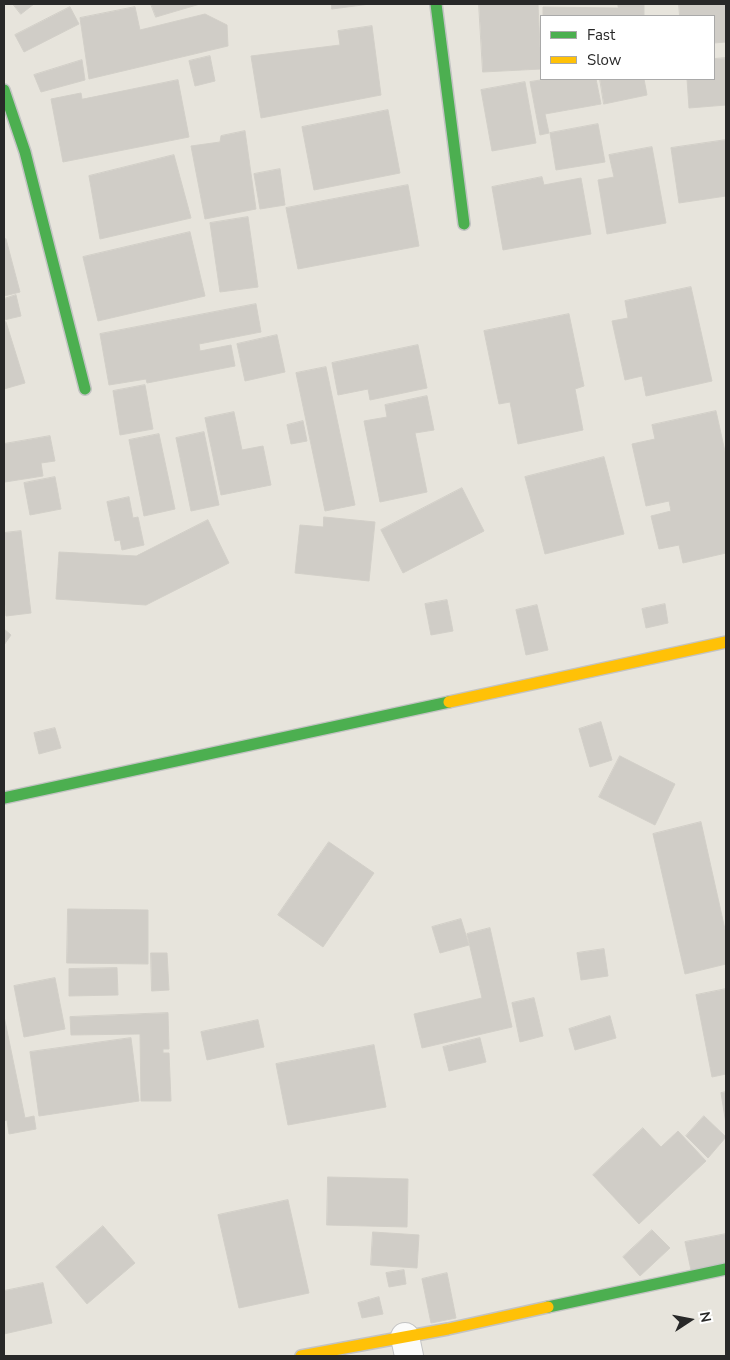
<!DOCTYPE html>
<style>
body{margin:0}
#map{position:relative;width:730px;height:1360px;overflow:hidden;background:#e7e4dc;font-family:"Nunito Sans",sans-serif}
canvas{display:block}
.frame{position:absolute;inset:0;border:5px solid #282828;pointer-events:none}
.legend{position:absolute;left:540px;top:15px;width:175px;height:65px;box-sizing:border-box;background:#fff;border:1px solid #a9a9a9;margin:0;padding:6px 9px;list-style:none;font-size:15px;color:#282828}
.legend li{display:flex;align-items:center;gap:10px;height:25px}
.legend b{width:25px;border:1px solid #a9a9a9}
.north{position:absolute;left:665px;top:1295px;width:50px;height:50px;-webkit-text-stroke:4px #fff;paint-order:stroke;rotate:79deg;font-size:14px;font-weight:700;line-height:20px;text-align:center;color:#282828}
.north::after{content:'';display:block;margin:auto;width:18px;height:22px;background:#282828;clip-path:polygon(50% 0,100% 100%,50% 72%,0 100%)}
</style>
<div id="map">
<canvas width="730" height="1360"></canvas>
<div class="frame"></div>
<ul class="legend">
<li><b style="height:6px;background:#4caf50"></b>Fast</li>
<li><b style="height:6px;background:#ffc107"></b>Slow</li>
</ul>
<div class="north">N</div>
</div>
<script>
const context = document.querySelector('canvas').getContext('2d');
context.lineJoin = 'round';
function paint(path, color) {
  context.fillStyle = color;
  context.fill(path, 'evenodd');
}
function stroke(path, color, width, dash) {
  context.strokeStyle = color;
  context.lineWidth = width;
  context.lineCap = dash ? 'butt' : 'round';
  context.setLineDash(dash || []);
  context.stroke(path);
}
const building = new Path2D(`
 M13,4H34L21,14Z
 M151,4H200L156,17Z
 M332,4H370L332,9Z
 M479,4H538L541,69L483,72Z
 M618,4H644V16H543V7L618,8Z
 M679,4H726V42L714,43V16H680Z
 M70,7L79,24L24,52L15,35Z
 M135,7L140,30L205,14L227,25L228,46L89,79L80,18Z
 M372,26L381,95L261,118L251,56L340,45L338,31Z
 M210,56L215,81L195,86L189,61Z
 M726,58V105L689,108L687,79H714V59Z
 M82,60L85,80L41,92L34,75Z
 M547,79H596L601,104L545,114L549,133L540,135L530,82Z
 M600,79H644L647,95L604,104Z
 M178,80L189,137L63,162L51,99L81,93L82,99Z
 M525,82L536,143L492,151L481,90Z
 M388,110L400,173L314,190L302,127Z
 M598,124L605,162L556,170L550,133Z
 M245,131L256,209L205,219L191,146L220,142L221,136Z
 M726,140V196L679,203L671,148Z
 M652,147L666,223L607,234L598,180L614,177L609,155Z
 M174,155L191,218L100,239L89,176Z
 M280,169L285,205L260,209L254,174Z
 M542,177L544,185L581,178L591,234L503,250L492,187Z
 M408,185L419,246L298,269L286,208Z
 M248,217L258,287L220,292L210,223Z
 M190,232L205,296L98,321L83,257Z
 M6,239L20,292L4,296V240Z
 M691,287L712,381L646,396L642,376L625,380L612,321L628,318L625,301Z
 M16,295L21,316L4,320V299Z
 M256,304L261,332L199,344L200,351L231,345L235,366L147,383L146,379L109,385L100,334Z
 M569,314L584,386L575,389L583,430L518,444L510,402L499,404L484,331Z
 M6,322L25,383L4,389V323Z
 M277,335L285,372L245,381L237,344Z
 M418,345L427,388L370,400L368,389L338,395L332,363Z
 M326,367L355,505L325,511L296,373Z
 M145,385L153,429L120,435L113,391Z
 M427,396L434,430L415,433L427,492L380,502L364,421L387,417L385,405Z
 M716,411L726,456V553L683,563L679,545L659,549L651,516L671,511L669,501L646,506L632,444L655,439L652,425Z
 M234,412L242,450L263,446L271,485L221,495L205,418Z
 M303,421L307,441L291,444L287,425Z
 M204,432L219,505L191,511L176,438Z
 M159,434L175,509L144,516L129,440Z
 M50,436L55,461L41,463L43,476L5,482L4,444Z
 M604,457L624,534L545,554L525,477Z
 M55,477L61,509L30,515L24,483Z
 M462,488L484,531L403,573L381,530Z
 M129,497L133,518L138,517L144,545L122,550L120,540L115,541L107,502Z
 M324,517L375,522L369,581L295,573L300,525L323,527Z
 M208,520L229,563L146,605L56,599L59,552L136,556Z
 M21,531L31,613L6,616L4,593V533Z
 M447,600L453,631L431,635L425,604Z
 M665,604L668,623L646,628L642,609Z
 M537,605L548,650L526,655L516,610Z
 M4,629L11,635L4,645Z
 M601,722L612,760L590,767L579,729Z
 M55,728L61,748L39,754L34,733Z
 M620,756L675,784L655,825L599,797Z
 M701,822L726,934V964L685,974L653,834Z
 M329,842L374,873L323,947L278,915Z
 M68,909L148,910V964L67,963Z
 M461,919L469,945L440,953L432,927Z
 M490,928L512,1027L422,1048L414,1014L482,998L467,934Z
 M604,949L608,976L581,980L577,953Z
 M151,953H167L169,990L152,991Z
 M117,968L118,995L69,996V969Z
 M55,978L65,1029L24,1037L14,986Z
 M726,989V1074L712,1077L696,995Z
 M534,998L543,1036L520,1042L512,1003Z
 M168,1013L169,1049H163V1053H169L171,1101H141L140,1034L71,1035L70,1017Z
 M4,1016L25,1118L34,1116L36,1129L9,1134L7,1120L4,1121Z
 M610,1016L616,1038L575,1050L569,1029Z
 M258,1020L264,1047L207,1060L201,1032Z
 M131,1038L139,1101L39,1116L30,1052Z
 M480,1038L486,1062L449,1071L443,1047Z
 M374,1045L386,1107L288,1125L276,1064Z
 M726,1092V1124L721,1093Z
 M704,1116L726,1137L708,1158L686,1136Z
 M643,1128L661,1147L678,1131L706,1161L639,1224L593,1175Z
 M328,1177L408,1179L407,1227L327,1225Z
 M288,1200L309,1293L239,1308L218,1215Z
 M103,1226L135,1263L87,1304L56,1267Z
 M652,1230L670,1248L640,1276L623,1257Z
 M373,1232L419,1235L417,1268L371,1265Z
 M726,1234V1263L691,1270L685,1242Z
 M404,1270L406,1284L389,1287L386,1273Z
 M447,1273L456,1318L431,1323L422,1279Z
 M43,1283L52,1323L4,1334V1291Z
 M379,1297L383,1314L362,1318L358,1303Z`);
paint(building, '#d0cdc7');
stroke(building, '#d2cfc8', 1);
const street = new Path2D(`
 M405,1337L409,1356`);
const fast = new Path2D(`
 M436,4L464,224
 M4,90L25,152L85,389
 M4,798L449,702
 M548,1307L726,1269`);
const slow = new Path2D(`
 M449,702L726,642
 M301,1356L448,1329L548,1307`);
stroke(street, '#c3c3c3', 30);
stroke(fast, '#c3c3c3', 14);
stroke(slow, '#c3c3c3', 14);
stroke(street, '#fbfbfa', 28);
stroke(fast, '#4caf50', 11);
stroke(slow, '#ffc107', 11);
</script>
